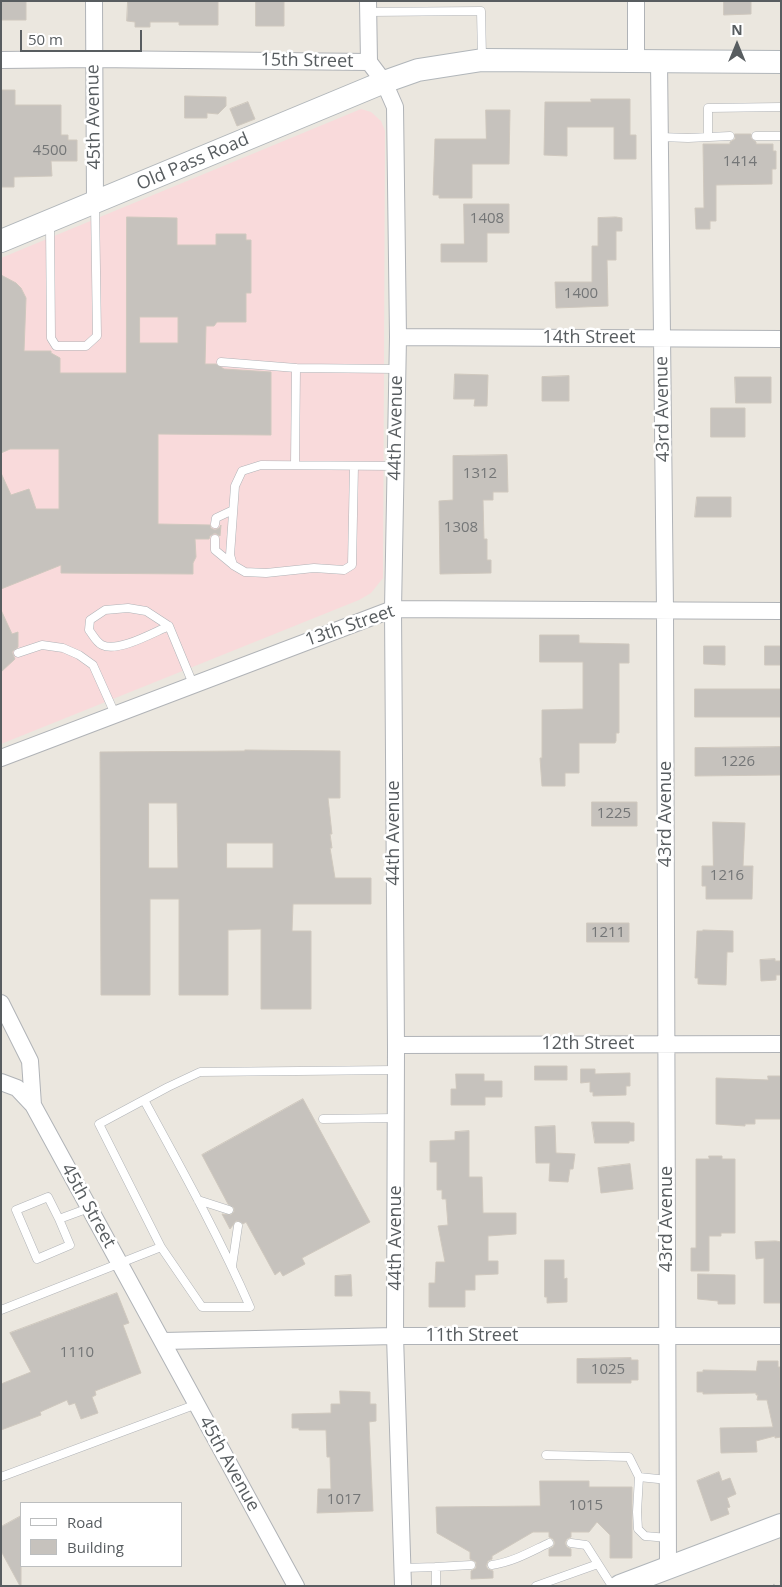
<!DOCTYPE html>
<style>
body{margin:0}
#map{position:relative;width:782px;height:1587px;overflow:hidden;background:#ebe7df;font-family:"Open Sans",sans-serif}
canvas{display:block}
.frame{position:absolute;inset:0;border:2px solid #585d60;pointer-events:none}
.legend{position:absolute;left:20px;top:1502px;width:162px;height:65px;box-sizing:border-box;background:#fff;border:1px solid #bcbebf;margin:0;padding:6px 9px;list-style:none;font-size:15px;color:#585d60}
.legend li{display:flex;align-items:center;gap:10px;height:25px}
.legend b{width:25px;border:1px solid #bcbebf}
.north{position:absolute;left:712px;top:20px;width:50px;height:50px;-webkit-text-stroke:4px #fff;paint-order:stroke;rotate:0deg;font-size:14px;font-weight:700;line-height:20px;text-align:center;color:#585d60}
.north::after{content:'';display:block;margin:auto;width:18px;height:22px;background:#585d60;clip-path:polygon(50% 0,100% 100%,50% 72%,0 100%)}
.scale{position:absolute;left:20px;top:30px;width:122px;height:22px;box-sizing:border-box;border:2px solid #585d60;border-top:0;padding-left:6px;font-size:15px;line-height:18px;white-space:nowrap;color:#585d60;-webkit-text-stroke:4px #fff;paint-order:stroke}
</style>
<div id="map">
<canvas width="782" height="1587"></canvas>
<div class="frame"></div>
<ul class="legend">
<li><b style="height:6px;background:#fff"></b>Road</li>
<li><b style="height:14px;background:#c6c2bd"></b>Building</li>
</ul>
<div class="north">N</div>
<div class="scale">50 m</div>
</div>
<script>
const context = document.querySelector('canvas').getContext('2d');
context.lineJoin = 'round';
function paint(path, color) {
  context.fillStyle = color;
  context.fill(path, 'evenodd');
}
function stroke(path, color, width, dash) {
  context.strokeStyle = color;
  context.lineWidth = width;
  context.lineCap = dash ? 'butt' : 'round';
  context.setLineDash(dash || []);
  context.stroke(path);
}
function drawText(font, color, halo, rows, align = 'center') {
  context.font = font + ' "Open Sans",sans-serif';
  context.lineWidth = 5;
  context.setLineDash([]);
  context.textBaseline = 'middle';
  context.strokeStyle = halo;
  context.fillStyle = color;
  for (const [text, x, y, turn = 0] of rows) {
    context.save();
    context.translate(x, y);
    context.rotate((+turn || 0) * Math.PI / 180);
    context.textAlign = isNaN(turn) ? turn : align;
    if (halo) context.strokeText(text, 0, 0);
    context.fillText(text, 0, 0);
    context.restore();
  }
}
paint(new Path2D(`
 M361,109L371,112L381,121L385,131L383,578L371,593L359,600L1,744V258Z`), '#f9dadb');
const building = new Path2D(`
 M1,1H26V20H1Z
 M128,1H218V25H179V22H150V27H135V22L127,21Z
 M256,1H284V26H256Z
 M724,1H751V14L724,15Z
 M1,90H15V105H61V135H68V140H77V161H51L52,176L14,177V187H1Z
 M185,96L226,97V106L218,114L207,113V118H185Z
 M591,99H630V135H636V159H614V127H567V156L544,155L545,102H591Z
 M248,102L255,119L237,126L230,109Z
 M486,110H510L509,164H472V198H439V195H433L435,139H486Z
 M735,134H751V138L756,142V144H773V151H776V169H772V184L716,185V221H710V229H696L695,208H704L703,144H730V142L735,139Z
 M464,204H509V233H487V262H441V244H464Z
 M127,217L177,218V245H216V234H246V240H251V293H246V322H217L214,326H206L205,364H216L224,369L271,372V435L158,434V524L210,525L211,528L215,530L219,528L221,525L220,536L215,533L210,536L209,539H195L196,557L193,563V574L61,573V565L1,589V473L11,495L29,489L36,509H59V449H10L1,453V275L16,283L21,288L26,298L24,351H51V353L60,358V373H126ZM140,317H178V343H140Z
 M616,217L622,218V231H616V260H607L608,306L556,308L555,282H592V246H598V218Z
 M455,374L488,375L487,406H474L475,399H454Z
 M569,376V401H542V377Z
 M735,377H771V403H736Z
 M711,408H745V437H711Z
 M507,455L508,492H493V500H483L484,539H487V560H491V573L440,574L439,501L453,500V456Z
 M697,497H731V517H695Z
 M1,610L12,634L18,632V647L12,652L15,659L1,672Z
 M540,635H579V643L629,644V663H619V733H616V741L615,743H579V773H565V786H542L540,758H542V710L583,709V662H540Z
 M704,646H725V665L704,664Z
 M765,646H781V665H765Z
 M695,689H781V717H695Z
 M781,747V775L695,776V748Z
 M245,750L340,751V798H328L332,834H330L332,848H330L335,878H371V904H293L292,931H311V1009H261V929L228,930V995H179V899H150V995H101L100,752L245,751ZM149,803H177L178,868H149ZM227,843H273V868H227Z
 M592,802H637V826H592Z
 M713,822L745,823L743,866H753L752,899H706V886H702V866H713Z
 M587,923H629V942H587Z
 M703,930L733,931V952H727L726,985L698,984V978H695L697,931H703Z
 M775,959V961H781V975H776V980L761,981L760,960Z
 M535,1066H567V1080H535Z
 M581,1069H595V1074L630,1073V1086H626V1095L593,1096V1092H590V1082L581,1083Z
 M456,1074H484V1081H502V1097H485V1105H451V1089H456Z
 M768,1076H781V1119H755V1124H745V1126L716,1124V1078L768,1080Z
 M303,1099L370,1222L302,1258L305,1264L283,1276L280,1271L275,1275L246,1222L243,1224L239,1221H236L230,1229L222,1214L231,1215L234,1212V1208L228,1204L202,1155Z
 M592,1122H630V1123H634V1141H629V1143H595Z
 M555,1126L556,1153L575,1154L573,1169H570L568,1182L549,1181L550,1163H536L535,1127Z
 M469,1131V1177H482L483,1213H516V1234L488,1236V1261H498V1274L475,1275V1290H465V1307H429V1283H435L436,1262H445L438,1226L448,1225L446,1199H442V1190H437V1162H430V1141L455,1140V1132Z
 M709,1156H722V1159H735V1233H721V1236H709V1271H691V1248H696V1159H709Z
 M630,1164L633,1189L601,1193L598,1168Z
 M776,1241L781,1242V1303H764V1258L756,1259L755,1242Z
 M545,1260H564V1279L567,1278V1302L547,1303V1297H545Z
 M698,1274L735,1275V1304H718V1301L698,1299Z
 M351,1275L352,1296H335V1276Z
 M117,1293L129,1323L123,1325L141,1373L95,1391L96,1395L92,1397L98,1413L81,1419L75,1403L69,1405L67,1400L40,1412L41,1415L1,1430V1384L31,1372L10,1333Z
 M631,1358V1360H638V1380H631V1383H577V1359Z
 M758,1361H778V1367H780L781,1437L775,1438V1436L756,1441L757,1452L721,1453L720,1428L773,1427L767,1400H757L758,1395H756V1393L703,1394V1392H697V1372H703V1370L756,1371Z
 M340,1391L370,1392V1404H376V1421L369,1422L373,1511L317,1513L318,1489H331L330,1457H327L326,1430H299V1428H292V1414L331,1413V1404H340Z
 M719,1472L722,1481L730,1478L736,1494L727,1498L730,1507L727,1508L729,1514L711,1521L697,1481Z
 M540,1481H589V1487H632V1558H610V1535L597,1522L589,1532H571V1537L567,1539L565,1543L567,1547L571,1549V1556H549V1549L553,1547L555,1543L553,1539L549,1537V1532H533L492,1556V1559L488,1561L486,1566L488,1569L493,1571V1578L471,1579V1571L476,1568V1562L470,1559V1552L437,1533L436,1507L540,1506Z
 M21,1516V1586H20L1,1551V1527Z`);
paint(building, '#c6c2bd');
stroke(building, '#cfc8be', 1);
const lane = new Path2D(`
 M368,12L481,11L482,57
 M708,136V108L781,107
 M756,136H781
 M660,137L688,138L730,136
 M50,223L51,338L56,346H86L97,336L95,204
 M221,362L296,368
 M295,465L296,368L397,369
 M354,466L352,565L344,570L314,568L266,573L245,572L233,565L230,555L235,486L242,471L261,465L396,466
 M215,524L216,518L233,510
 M215,539V550L232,564
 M169,626C154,632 118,653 102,645C96,642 93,635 89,630L90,620L105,610L128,608L146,611L169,626L193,684
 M18,653L42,645L63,648L79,655L93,665L115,714
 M144,1100C181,1168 219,1236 250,1307H202L161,1247
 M323,1119L396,1118
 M198,1200L229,1210
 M59,1219L70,1245L37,1259L16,1210L48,1197L59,1219L89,1208
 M232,1266L238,1226
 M1,1310L161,1247L99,1124L168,1087L200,1072L396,1070
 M546,1455L629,1457L639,1477L668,1480
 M1,1477L197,1404
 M639,1477L637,1512L638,1529L645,1536L668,1538
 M571,1543L586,1545L612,1586
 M492,1565C513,1562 530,1552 549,1543
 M403,1568L436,1567
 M436,1586V1567L471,1565
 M536,1586L598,1564`);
const street = new Path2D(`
 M94,1L95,203
 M368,1L369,62
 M636,1V61
 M1,60L93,59L369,62L384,82L395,107L398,337L393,609L396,1049L395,1336L403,1586
 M659,61L665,610L668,1567
 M398,337L781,339
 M1,758L393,609L781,611
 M1,1003L30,1061L33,1105
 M396,1045L781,1044
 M1,1082L17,1088L33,1105L296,1586
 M163,1341L395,1336H781`);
const secondary = new Path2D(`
 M1,241L384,82L418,70L482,60L781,62
 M620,1586L781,1525`);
stroke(lane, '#b0b3b7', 9);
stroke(street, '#b0b3b7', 18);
stroke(secondary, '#b1b6ba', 24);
stroke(lane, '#fff', 8);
stroke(street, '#fff', 16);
stroke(secondary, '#fff', 22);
stroke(new Path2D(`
 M774,1586L781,1583`), '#afb0b0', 4, [1, 6]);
drawText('15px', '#747677', null, [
 ["4500",50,151],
 ["1414",740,162],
 ["1408",487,219],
 ["1400",581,294],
 ["1312",480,474],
 ["1308",461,528],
 ["1226",738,762],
 ["1225",614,814],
 ["1216",727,876],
 ["1211",608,933],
 ["1110",77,1353],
 ["1025",608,1370],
 ["1017",344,1500],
 ["1015",586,1506]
]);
drawText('18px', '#585d60', '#fff', [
 ["15th Street",307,61,1],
 ["45th Avenue",94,117,-91],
 ["Old Pass Road",193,162,-23],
 ["14th Street",589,338],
 ["43rd Avenue",663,409,-91],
 ["44th Avenue",396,428,-89],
 ["13th Street",350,626,-19],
 ["43rd Avenue",666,814,-90],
 ["44th Avenue",394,833,-90],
 ["12th Street",588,1044],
 ["45th Street",88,1206,61],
 ["43rd Avenue",667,1219,-90],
 ["44th Avenue",396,1238,-90],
 ["11th Street",472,1336],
 ["45th Avenue",229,1464,61]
]);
</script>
